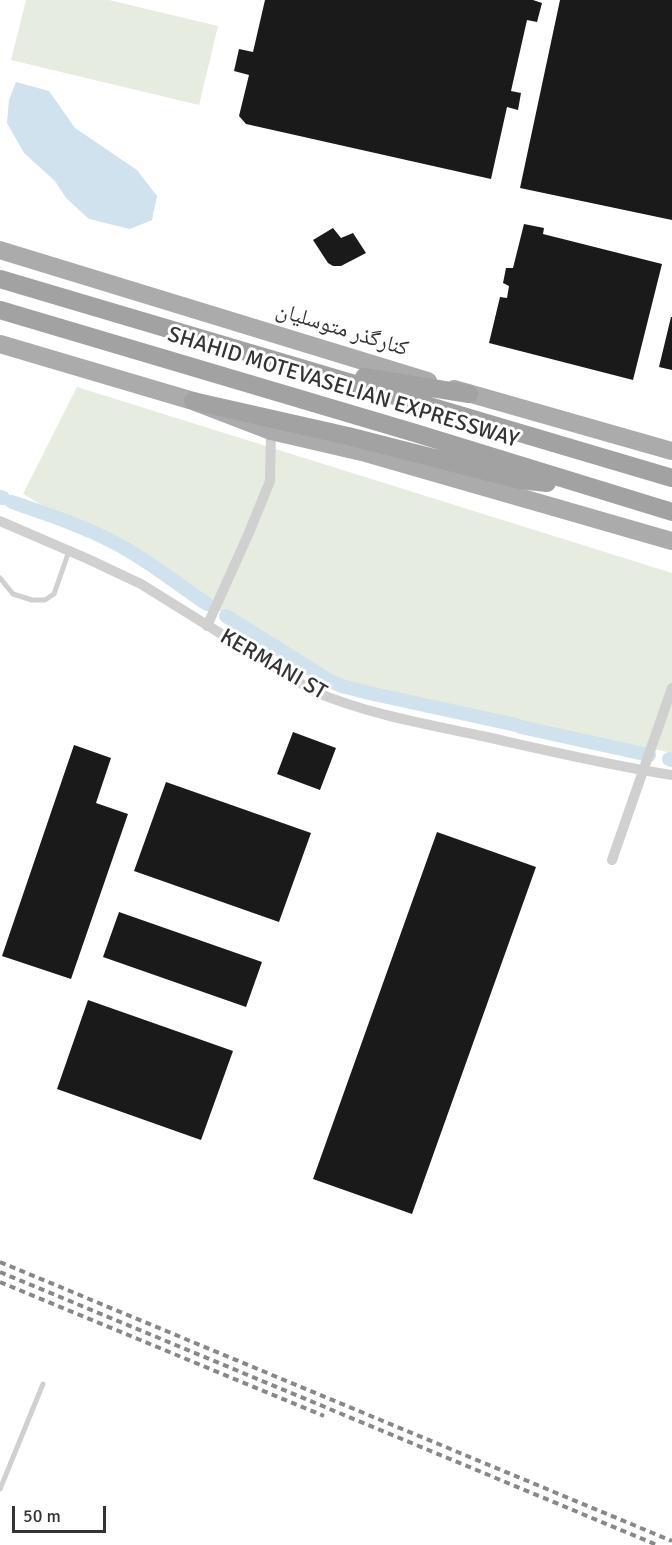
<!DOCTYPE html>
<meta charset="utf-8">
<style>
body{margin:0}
#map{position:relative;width:672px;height:1545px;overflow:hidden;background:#fff;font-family:Signika,sans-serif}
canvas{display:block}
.scale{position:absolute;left:12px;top:1506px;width:94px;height:27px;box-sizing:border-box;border:3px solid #333;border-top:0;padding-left:8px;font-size:18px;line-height:21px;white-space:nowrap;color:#333;-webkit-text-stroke:4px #fff;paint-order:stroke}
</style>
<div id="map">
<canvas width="672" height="1545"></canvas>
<div class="scale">50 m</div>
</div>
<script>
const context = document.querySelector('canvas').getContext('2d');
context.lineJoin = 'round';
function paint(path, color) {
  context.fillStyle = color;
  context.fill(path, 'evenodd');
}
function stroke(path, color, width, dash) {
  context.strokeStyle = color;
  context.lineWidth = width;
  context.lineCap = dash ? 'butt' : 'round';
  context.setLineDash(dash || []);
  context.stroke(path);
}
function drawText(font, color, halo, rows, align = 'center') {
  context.font = font + ' Signika,"Noto Naskh Arabic",sans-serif';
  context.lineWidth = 6;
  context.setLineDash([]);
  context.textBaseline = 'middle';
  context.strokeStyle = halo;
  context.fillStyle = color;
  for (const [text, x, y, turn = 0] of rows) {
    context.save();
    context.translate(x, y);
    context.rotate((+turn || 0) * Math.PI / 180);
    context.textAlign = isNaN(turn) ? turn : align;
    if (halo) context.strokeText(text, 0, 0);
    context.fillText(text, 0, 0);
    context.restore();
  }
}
paint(new Path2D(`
 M26,0H109L218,26L199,105L11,60Z
 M77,387L672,573V753L341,683L23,494Z`), '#e6ecdf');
paint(new Path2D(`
 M16,82L49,91L75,128L137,170L157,196L152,220L130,229L89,219L66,198L55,181L24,153L7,123L9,100Z`), '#cfe2ee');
stroke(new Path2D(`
 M0,497L3,498
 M12,502C47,514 83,526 115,543C148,560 177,584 207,604
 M226,616L330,681L342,686L369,693L516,725
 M521,727L649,755
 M669,759L672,760`), '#cfe2ee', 14);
paint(new Path2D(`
 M265,0H533L542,3L537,22L527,20L511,91L521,93L518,110L507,107L491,179L246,124L239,116L249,75L234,71L239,49L253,52Z
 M560,0H672V220L520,188Z
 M524,224L544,228L543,234L662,264L633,380L489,343L500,297L507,298L509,286L503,283L506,268H513Z
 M333,228L341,238L353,233L366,253L341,266H333L328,263L313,240Z
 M671,317H672V370L659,367Z
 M293,732L336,748L320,790L277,774Z
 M74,745L111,758L96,803L128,814L71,979L2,956Z
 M166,782L311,833L279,922L134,871Z
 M437,832L536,867L412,1214L313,1179Z
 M119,912L262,962L246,1007L103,957Z
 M88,1000L233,1051L201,1140L57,1089Z`), '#1a1a1a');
stroke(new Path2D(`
 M0,578L13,594L32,600H45L54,594L69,551
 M0,1489L43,1384`), '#d0d0d0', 5);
stroke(new Path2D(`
 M0,521L88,559L141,584L313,691C367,714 425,724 482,736C545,750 608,765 672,775
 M207,626L248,535L270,481L271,431
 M612,860L672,688`), '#d0d0d0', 10);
stroke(new Path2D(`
 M0,250L428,381
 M0,344L193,401L271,431L366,453L672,541
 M454,389L672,451`), '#ababab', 18);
stroke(new Path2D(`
 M0,279L672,478
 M0,310L415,433L672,512
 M364,377L469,394
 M193,401L348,436L520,480L547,483`), '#a2a2a2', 18);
stroke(new Path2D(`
 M0,1262L672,1541
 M0,1272L657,1545
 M0,1282L324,1416`), '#888', 4, [6, 4.5]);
drawText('22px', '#333', '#fff', [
 ["کنارگذر متوسلیان",342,330,17],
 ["SHAHID MOTEVASELIAN EXPRESSWAY",343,388,17],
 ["KERMANI ST",273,665,30]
]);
</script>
